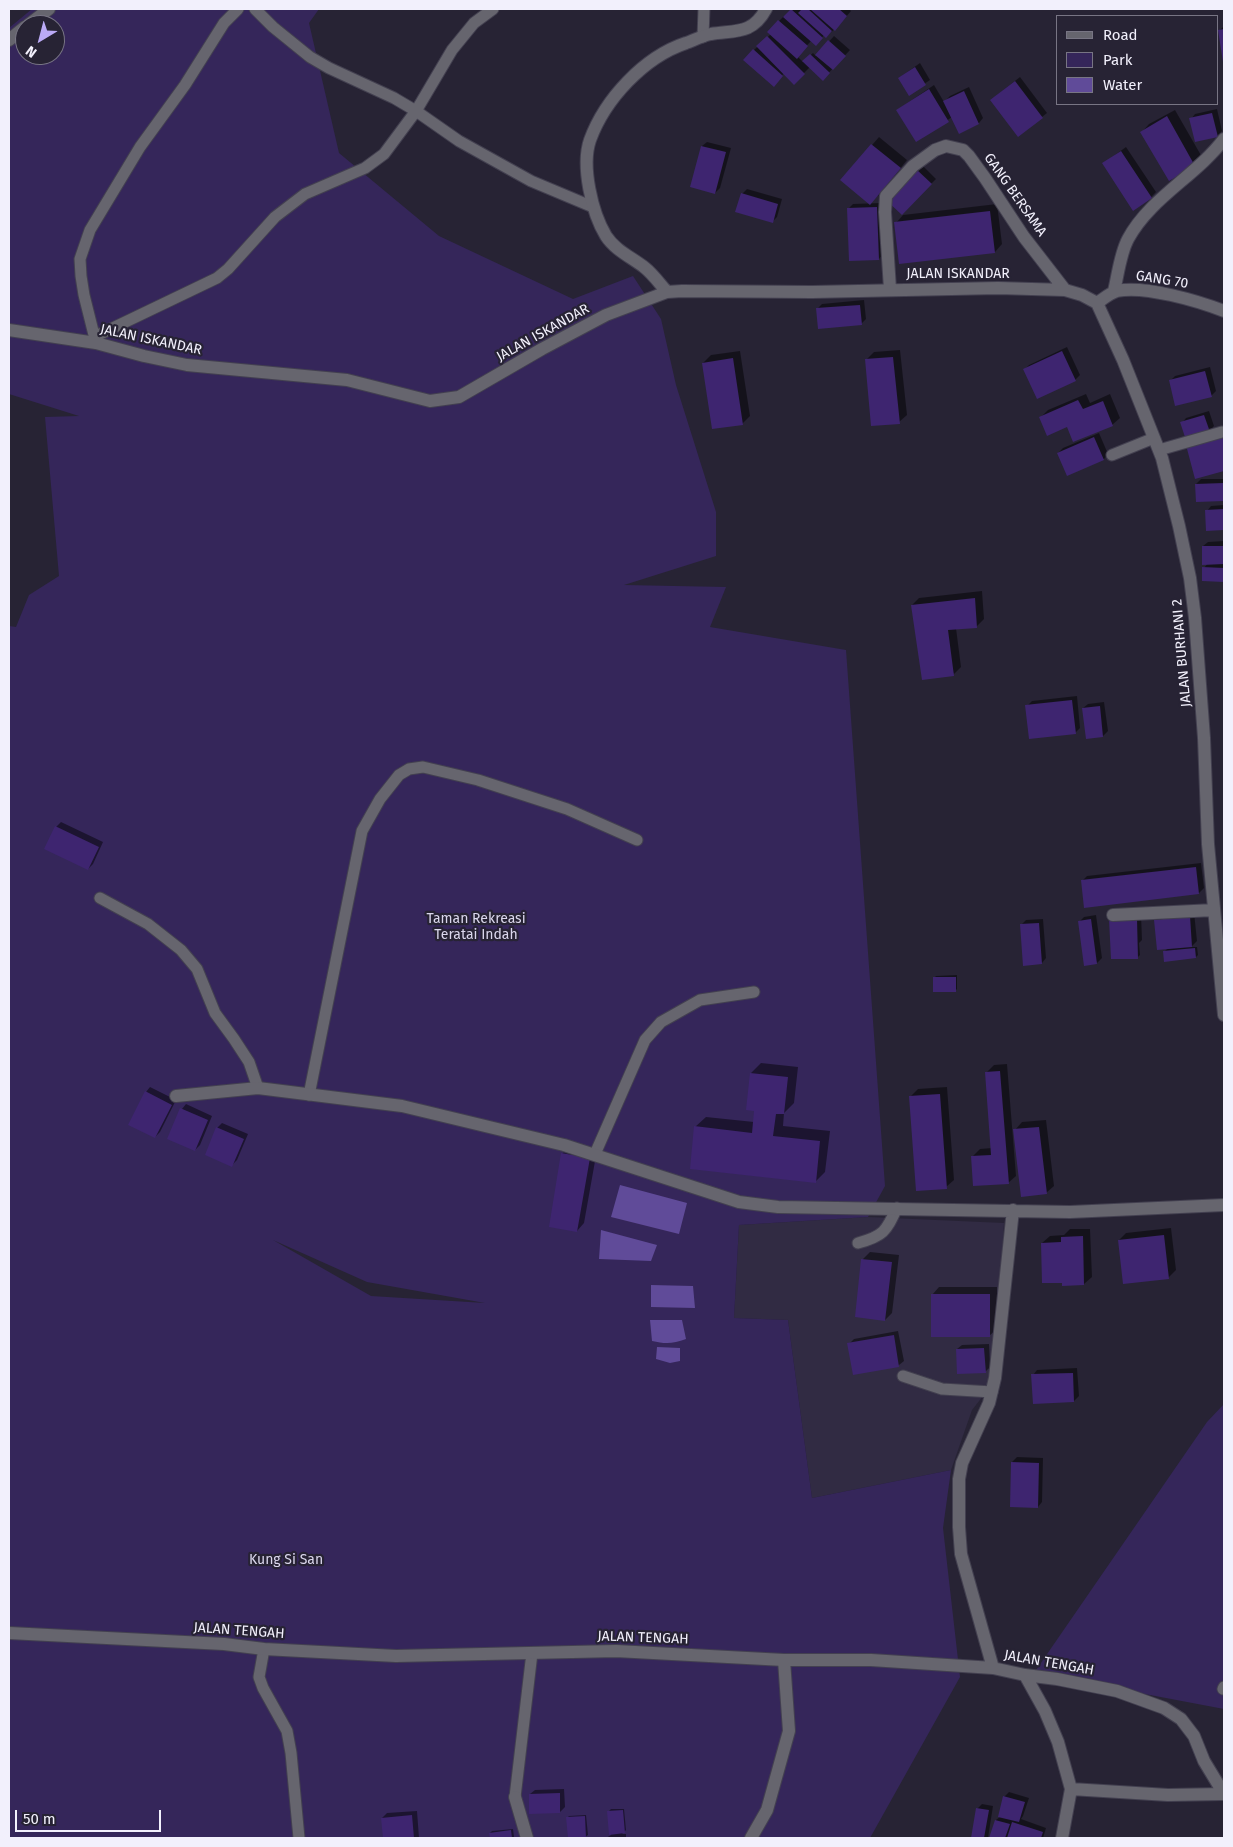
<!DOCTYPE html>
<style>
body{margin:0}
#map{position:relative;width:1233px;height:1847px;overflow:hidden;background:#272334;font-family:"Fira Sans",sans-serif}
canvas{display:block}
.frame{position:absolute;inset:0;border:10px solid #f2f0fc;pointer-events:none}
.legend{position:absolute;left:1056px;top:15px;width:162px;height:90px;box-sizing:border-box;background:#272334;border:1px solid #787584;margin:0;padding:6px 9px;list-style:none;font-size:15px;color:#f2f0fc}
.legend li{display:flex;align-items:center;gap:10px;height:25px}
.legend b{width:25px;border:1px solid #787584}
.north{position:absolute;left:15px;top:15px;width:50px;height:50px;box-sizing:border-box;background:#272334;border:1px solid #787584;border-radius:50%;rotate:217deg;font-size:14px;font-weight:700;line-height:20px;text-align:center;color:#f2f0fc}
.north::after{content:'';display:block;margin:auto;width:18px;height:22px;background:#bbaaf6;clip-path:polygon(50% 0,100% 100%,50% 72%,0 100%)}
.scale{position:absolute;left:15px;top:1810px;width:146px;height:22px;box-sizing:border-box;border:2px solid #f2f0fc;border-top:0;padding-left:6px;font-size:15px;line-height:18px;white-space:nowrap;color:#f2f0fc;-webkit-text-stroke:4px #272334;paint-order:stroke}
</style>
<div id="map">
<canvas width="1233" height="1847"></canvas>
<div class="frame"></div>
<ul class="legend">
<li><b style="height:6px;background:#66656e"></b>Road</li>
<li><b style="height:14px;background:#35265a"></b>Park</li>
<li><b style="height:14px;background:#604b99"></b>Water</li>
</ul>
<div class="north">N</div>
<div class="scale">50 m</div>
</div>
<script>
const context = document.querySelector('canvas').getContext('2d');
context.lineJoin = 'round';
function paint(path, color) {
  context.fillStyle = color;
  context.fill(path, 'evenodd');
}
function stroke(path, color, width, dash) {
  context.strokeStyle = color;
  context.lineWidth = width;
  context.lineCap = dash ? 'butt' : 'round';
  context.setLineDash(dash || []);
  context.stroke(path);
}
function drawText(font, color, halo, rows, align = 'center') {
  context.font = font + ' "Fira Sans",sans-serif';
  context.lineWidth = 4.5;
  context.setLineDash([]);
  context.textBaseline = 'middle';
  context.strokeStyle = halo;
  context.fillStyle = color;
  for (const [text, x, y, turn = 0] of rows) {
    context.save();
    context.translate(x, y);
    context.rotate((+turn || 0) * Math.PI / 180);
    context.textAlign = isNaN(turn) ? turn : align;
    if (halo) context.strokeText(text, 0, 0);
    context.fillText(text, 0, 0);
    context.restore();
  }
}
paint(new Path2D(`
 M868,1217L1004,1223L994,1382L972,1410L951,1470L812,1498L788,1320L734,1318L739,1225Z`), '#312b43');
paint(new Path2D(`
 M32,9H319L309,23L339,153L439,236L573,299L633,276L661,319L676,385L716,512V556L624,585L726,587L710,627L846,650L885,1186L868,1217L739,1225L734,1318L788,1320L812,1498L951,1470L943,1528L960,1677L870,1838H9V626L16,627L29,595L59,576L45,417L79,416L9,394V28ZM25,25H55V55H25ZM273,1240L367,1282L485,1303L371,1296Z
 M1224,1404V1709L1034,1673L1207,1422Z`), '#35265a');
paint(new Path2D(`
 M620,1185L687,1203L679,1234L611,1217Z
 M601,1230L657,1245L651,1261L599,1259Z
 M651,1285L693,1286L695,1308L651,1307Z
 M650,1320H682L686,1339C673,1344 665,1344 652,1341Z
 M657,1347L680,1348V1361L670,1363L656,1359Z`), '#604b99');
paint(new Path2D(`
 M792,9H800L802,10L804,9H849L851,11L840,24L826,37L824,35L816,45L811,41L797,56L803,62L813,53L816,56L834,36L850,50L823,79L810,67L794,83L784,73L774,85L754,50L771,34L769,32L779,21L784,16L785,17Z
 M1224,26V61L1219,31Z
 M920,63L930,80L909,94L899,78Z
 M1020,77L1047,113L1042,117L997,95Z
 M934,85L944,102L950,96L969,87L983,118L979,123L959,132L952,117L917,141L897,110Z
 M1217,109L1222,131L1217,136L1191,119L1195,114Z
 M1175,110L1202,157L1195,165L1142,132L1149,124Z
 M879,137L907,160L878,196L842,180Z
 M707,142L731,148L720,188L715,193L702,146Z
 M1126,147L1156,192L1151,197L1104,163Z
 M922,165L936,179L902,213L888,200Z
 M747,189L782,199L777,217L772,222L742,194Z
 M881,203L883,254L879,259L848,209L853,204Z
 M997,204L1002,244L995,252L896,223L903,215Z
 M864,300L866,319L861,324L817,309L822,304Z
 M1067,347L1080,375L1075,380L1025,369L1029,365Z
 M900,350L907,415L899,422L866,360L874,352Z
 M740,351L750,416L742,424L703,363L711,355Z
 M1210,367L1216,391L1211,396L1170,381L1175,376Z
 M1086,394L1090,403L1110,394L1120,418L1112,425L1068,426L1040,418L1048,410Z
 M1209,411L1214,426L1209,431L1182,423L1186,418Z
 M1099,433L1108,454L1104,459L1058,453L1063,448Z
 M1201,479H1224V500L1197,501L1196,484Z
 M1224,505V529L1207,530V511L1211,506Z
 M1224,541V581L1203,580L1204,568L1208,563L1203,546L1208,542Z
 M982,591L984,619L977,626L956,628L961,667L954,674L912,605L919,598Z
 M1077,696L1080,728L1075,733L1027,706L1032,701Z
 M1104,702L1108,731L1103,736L1083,708L1088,704Z
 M61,822L103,842L93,864L88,869L56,827Z
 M1201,863L1204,888L1199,893L1086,906L1082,881L1087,876Z
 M1194,912L1197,941L1191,947H1197L1198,955L1196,957L1164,952L1168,948L1155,920L1160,915Z
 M1141,914L1142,940L1139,943L1140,955L1138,957L1115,915Z
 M1096,915L1102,958L1097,963L1079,922L1084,917Z
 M1043,919L1046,958L1042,963L1021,925L1026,920Z
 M957,975V989L955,991L934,978L936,976Z
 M761,1063L798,1067L794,1103L784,1113L783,1126L830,1131L825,1172L815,1182L695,1127L706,1117L754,1122L755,1110L751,1073Z
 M1007,1064L1016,1176L1008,1183L972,1157L980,1149L992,1148L986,1073L994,1065Z
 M150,1087L176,1100L160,1132L155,1137L146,1092Z
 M947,1087L954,1180L946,1187L910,1097L918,1089Z
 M186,1104L212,1116L200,1145L195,1150L182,1109Z
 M1046,1120L1054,1186L1046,1193L1015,1130L1022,1122Z
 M222,1123L248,1134L237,1160L232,1165L217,1128Z
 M570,1146L597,1150L584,1223L577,1231L562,1154Z
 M1171,1228L1176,1270L1168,1278L1119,1240L1126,1233Z
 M1070,1229H1090L1092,1277L1084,1284L1042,1243L1050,1236L1064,1235Z
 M870,1252L899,1255L892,1313L885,1320L856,1316L863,1259Z
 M939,1287H997V1329L989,1336L932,1295Z
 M898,1331L904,1361L899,1365L849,1344L854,1339Z
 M989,1344L990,1367L985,1372L957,1349L962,1345Z
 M1077,1368L1079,1396L1074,1401L1033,1375L1037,1370Z
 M1017,1457L1043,1458L1042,1502L1038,1507L1012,1462Z
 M564,1789L565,1807L560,1812L530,1794L535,1790Z
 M1009,1792L1029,1798L1023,1816L1021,1819L1046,1828L1043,1838H991L996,1820L1001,1816L1004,1797Z
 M982,1804L993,1806L988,1838H972L977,1809Z
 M611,1809H624L626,1830L622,1834H626V1838H606L611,1835L609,1811Z
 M417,1811L419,1838H384L382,1818L387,1813Z
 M586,1815L588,1835L585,1837L567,1818L569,1816Z
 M513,1829L514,1837L512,1838H491L490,1833L492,1831Z`), '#0007');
paint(new Path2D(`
 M791,9L823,38L816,46L783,17Z
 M802,9H808L832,31L826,38L798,13Z
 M810,9H839L847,16L835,31Z
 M778,20L808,46L797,59L767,32Z
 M1224,29V62H1223L1218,30Z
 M767,36L805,74L794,85L756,46Z
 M828,40L846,56L833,70L815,55Z
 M753,49L783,76L774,87L743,60Z
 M810,54L830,73L823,81L802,61Z
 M915,67L926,85L909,96L898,78Z
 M1015,81L1043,118L1018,137L990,100Z
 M929,89L949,122L916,142L896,110Z
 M964,91L979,124L959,134L943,101Z
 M1212,113L1218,137L1195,142L1189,118Z
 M1167,116L1195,166L1169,181L1140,132Z
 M871,144L901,168L870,205L840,180Z
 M701,146L726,152L715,194L690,187Z
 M1121,151L1152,198L1133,211L1102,163Z
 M916,169L932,184L902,215L886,200Z
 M741,193L778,204L773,223L735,212Z
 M877,207L879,260L849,261L847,208Z
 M990,211L995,253L899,264L894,222Z
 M860,305L862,325L818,329L816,308Z
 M1062,351L1076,381L1037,399L1023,369Z
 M893,357L900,424L871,426L865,359Z
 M733,358L743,425L712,429L702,363Z
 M1205,371L1212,397L1175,406L1169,380Z
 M1078,400L1083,409L1103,401L1113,426L1073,442L1067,427L1047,436L1039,417Z
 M1204,415L1210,432L1186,440L1180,422Z
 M1224,436V471L1195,479L1186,445Z
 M1094,437L1104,460L1067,476L1057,453Z
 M1224,483V501L1196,502L1195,484Z
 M1224,509V530L1206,531L1205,510Z
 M1202,546H1224V564L1202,565Z
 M1202,567L1224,568V582L1202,581Z
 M975,598L977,628L948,630L954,676L922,680L911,605Z
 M1072,700L1076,734L1029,739L1025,705Z
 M1100,706L1103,737L1086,739L1082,708Z
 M55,826L99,847L88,870L44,849Z
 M1196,867L1199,894L1084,908L1081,880Z
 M1190,916L1192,947L1157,950L1154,920Z
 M1091,919L1097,964L1084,966L1078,921Z
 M1109,919H1137L1138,959H1111Z
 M1039,923L1042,964L1023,966L1020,924Z
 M1195,948L1196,958L1164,962L1163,951Z
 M933,977H956V992H933Z
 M1000,1071L1009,1184L973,1186L971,1156L991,1155L985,1072Z
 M750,1073L788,1077L784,1114H776L773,1136L820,1141L816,1183L690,1169L694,1126L752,1133L754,1111L746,1110Z
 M145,1091L172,1105L155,1138L128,1125Z
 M940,1094L947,1189L916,1191L909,1096Z
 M180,1108L208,1120L195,1151L167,1139Z
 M216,1127L244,1139L232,1167L205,1155Z
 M1039,1127L1047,1194L1021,1197L1013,1129Z
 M561,1153L590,1158L577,1232L549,1227Z
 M1164,1235L1169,1279L1123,1284L1118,1240Z
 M1083,1236L1084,1285L1062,1286V1283H1042L1041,1243L1061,1242V1237Z
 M861,1259L892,1262L885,1321L855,1317Z
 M931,1294H990V1337H931Z
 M894,1335L899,1367L853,1375L847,1343Z
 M984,1348L986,1373L957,1374L956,1349Z
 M1073,1373L1074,1402L1033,1404L1031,1374Z
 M1011,1462L1039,1463L1038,1508L1010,1507Z
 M560,1793V1813L529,1814V1794Z
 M1003,1796L1025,1802L1019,1822L998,1817Z
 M976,1808L989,1810L984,1838H971Z
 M623,1810L625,1833L609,1835L607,1811Z
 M412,1815L414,1838H383L381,1818Z
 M585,1816L586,1838H568L566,1817Z
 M995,1820L1010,1824L1005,1838H989Z
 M1012,1822L1043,1832L1041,1838H1007Z
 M511,1830L512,1838H490L489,1833Z`), '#3e2570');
const lane = new Path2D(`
 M255,9L273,27L310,57L329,68L394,98L416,111L459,141L531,181L593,207
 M703,37L704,9
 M94,337L217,278L228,269L275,217L305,194L365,168L384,154L416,111L452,50L474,23L493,9
 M96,343L84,295L81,276L80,259L90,230L140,147L185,85L224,23L238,9
 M1159,450L1222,432
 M1112,455L1154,438
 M100,898L148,924L181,950L197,969L215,1013L234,1039L249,1062L258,1088
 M309,1095L362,831L380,799L399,775L409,769L423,767L478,780L567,809L637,840
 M595,1154L645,1040L661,1022L700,1000L754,992
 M858,1243C884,1236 886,1231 897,1208
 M903,1376L942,1389L992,1392
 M264,1649L259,1677L263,1688L287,1731L291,1753L299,1838
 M1223,1689L1224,1687
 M515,1797L532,1653`);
const street = new Path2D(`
 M28,25L49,9
 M9,40L25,27
 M890,289L885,212L886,196L913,166L935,150L946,146L963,150L969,156L985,178L1024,237L1065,290
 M1114,291C1118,275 1120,254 1128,239C1150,198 1196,176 1224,139
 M667,292C660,284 653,274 644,267C631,257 615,250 606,236C592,213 581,166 590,140C605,99 644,57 686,43C694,40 702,36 711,34C735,30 752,35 766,9
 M1097,303L1123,360L1162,458L1179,526L1190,578L1195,618L1204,738L1208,844L1224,1015
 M1097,303C1103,299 1110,293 1117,291C1144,285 1198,301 1224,311
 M9,330L96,343L144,356L187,365L347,380L430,401L459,397L542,349L606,315L667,292L682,291L812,292L998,288L1065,290L1082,295L1097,303
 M1113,915L1214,910
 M176,1096L258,1088L402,1106L564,1145L739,1202L778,1207L1070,1212L1224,1205
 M9,1633L224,1644L264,1649L396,1656L616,1651L784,1660H871L993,1668L1025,1675L1057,1679L1117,1691L1164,1708L1181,1719L1194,1736L1204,1761L1224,1794
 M993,1668L961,1554L959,1527V1479L962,1463L989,1403L995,1378L1013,1210
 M1025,1675L1045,1711L1058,1742L1071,1789L1062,1838
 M1071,1789L1168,1795L1223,1794
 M515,1797L527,1838
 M751,1838L767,1810L789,1731L784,1660`);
stroke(lane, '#434050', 13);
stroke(street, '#434050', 14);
stroke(lane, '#66656e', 11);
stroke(street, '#66656e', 12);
drawText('14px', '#f2f0fc', '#272334', [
 ["GANG BERSAMA",1015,195,55],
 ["JALAN ISKANDAR",958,274],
 ["GANG 70",1162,280,9],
 ["JALAN ISKANDAR",543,333,-29],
 ["JALAN ISKANDAR",151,340,12],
 ["JALAN BURHANI 2",1182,653,-95],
 ["JALAN TENGAH",239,1631,4],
 ["JALAN TENGAH",643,1638,2],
 ["JALAN TENGAH",1049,1663,10]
]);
drawText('14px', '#dbd7ed', '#272334', [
 ["Taman Rekreasi",476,919],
 ["Teratai Indah",476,935],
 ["Kung Si San",286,1560]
]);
</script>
